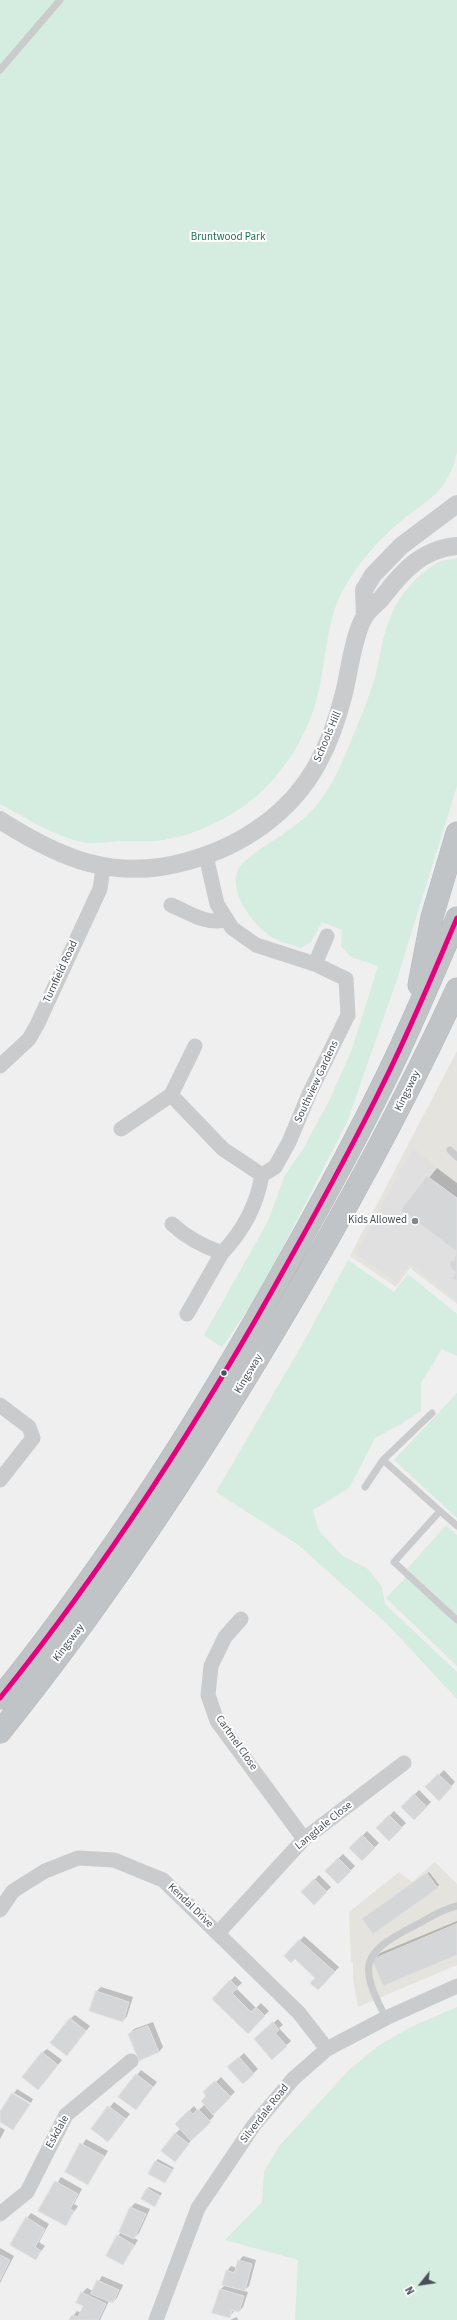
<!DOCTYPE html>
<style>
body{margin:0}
#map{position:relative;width:457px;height:2320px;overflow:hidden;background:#efefef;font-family:"Source Sans 3",sans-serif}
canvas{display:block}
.north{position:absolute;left:401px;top:2264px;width:40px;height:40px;-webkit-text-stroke:3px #fff;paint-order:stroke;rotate:240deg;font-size:11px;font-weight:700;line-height:16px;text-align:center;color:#48505a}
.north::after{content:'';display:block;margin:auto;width:14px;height:18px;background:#48505a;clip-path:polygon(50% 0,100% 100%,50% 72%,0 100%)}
</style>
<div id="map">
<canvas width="457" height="2320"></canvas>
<div class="north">N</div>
</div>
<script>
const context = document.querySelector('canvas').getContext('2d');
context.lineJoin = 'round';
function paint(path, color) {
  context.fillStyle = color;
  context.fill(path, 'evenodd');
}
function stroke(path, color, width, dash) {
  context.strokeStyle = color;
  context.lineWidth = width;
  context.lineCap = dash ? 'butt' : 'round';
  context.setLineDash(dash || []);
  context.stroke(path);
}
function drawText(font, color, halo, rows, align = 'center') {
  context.font = font + ' "Source Sans 3",sans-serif';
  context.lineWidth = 4;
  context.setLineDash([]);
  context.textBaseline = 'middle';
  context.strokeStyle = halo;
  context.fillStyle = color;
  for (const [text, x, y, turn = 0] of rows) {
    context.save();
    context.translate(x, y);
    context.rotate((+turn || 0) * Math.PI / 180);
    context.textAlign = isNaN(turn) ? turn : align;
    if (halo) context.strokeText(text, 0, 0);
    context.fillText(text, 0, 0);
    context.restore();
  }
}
paint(new Path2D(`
 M457,1051V1304L410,1268L396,1287L350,1256Z
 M435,1862L457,1884V1965L358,2007L353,1979V1963L351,1961L349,1912L399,1872L412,1882Z`), '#e4e3dd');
paint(new Path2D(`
 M413,1147L457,1187V1301L410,1264L396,1282L356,1254Z`), '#e1e0e0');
paint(new Path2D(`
 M0,0H457V452C448,493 429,498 400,522C379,539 360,561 346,585C322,623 328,672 312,714C288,780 234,827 164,840C152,842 138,841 126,841C111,841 95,845 81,842C52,835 26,818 0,804Z
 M457,558V786L397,979L348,1120L259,1294L222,1347L204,1335L268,1221L285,1175L303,1149L330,1099L352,1049L378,966L351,957L341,946L342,930L322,922L311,942L301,948C291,944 278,942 270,936C252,924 223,885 242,864C260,846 284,836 303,819C322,803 337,776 346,753C355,730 366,707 373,683C380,663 381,640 389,621C397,597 417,574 439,562C444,560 452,559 457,558Z
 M348,1260L394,1292L408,1274L457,1314V1356L442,1349L421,1383V1411L401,1424L375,1438L349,1488L313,1510L319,1531L343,1556L368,1569L382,1587L385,1604L457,1672V1699L387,1624L297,1544L216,1492L303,1343Z
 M457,1393V1518L394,1460Z
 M446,1525L457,1535V1615L407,1569Z
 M408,1575L457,1620V1666L386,1598Z
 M457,2007V2320H295L298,2260L225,2240L262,2202L264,2172L279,2146L349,2070L378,2046L411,2027Z`), '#d5ece0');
paint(new Path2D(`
 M437,1168L457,1183V1250L403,1210Z
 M444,1770L455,1782L439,1799L427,1787Z
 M419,1790L431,1802L414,1819L402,1807Z
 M394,1811L406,1823L389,1840L377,1828Z
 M367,1831L379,1843L362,1860L351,1848Z
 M343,1854L355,1866L338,1883L326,1871Z
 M429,1872L439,1885L437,1887L365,1917Z
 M319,1875L331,1887L314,1904L303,1892Z
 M457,1921V1954L373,1960L380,1953Z
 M304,1936L339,1967L323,1985L295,1958L285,1956Z
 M235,1976L242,1983L236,1988L256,2008L261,2003L269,2011L248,2032L213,1999Z
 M101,1987L133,1997L127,2016L123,2021L96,1992Z
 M75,2015L90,2026L71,2050L70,2019Z
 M278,2019L283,2025L279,2028L291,2041L272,2058L259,2035Z
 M153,2022L163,2047L159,2052L129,2034L134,2029Z
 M47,2049L62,2060L43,2084L42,2053Z
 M244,2053L258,2069L243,2083L229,2067Z
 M141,2070L157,2082L140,2104L120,2097Z
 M221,2077L235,2092L212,2114L214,2116L192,2139L180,2156L175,2134L181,2128L176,2124L194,2106L198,2111L205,2104L208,2096L205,2093Z
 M17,2089L33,2099L31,2103L14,2093Z
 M12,2094L30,2105L13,2129L0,2121V2114Z
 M114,2102L130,2114L108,2141L92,2129Z
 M0,2127L5,2130L0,2139Z
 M86,2139L108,2151L88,2184L66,2171Z
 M158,2159L174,2168L165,2182L156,2161Z
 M61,2177L82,2189L74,2204L78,2206L65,2225L40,2211Z
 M149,2187L162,2193L156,2203L147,2189Z
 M135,2203L150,2209L139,2233L134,2238L138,2240L123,2264L118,2236L121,2232L131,2207Z
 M31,2213L49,2224L39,2242L45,2246L35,2259L27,2218Z
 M0,2248L14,2256L0,2283Z
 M243,2256L256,2260L249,2286L244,2291L248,2292L243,2307L239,2311L235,2310L229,2317L221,2289L225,2285L227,2271L231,2266L237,2268L239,2261Z
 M102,2276L123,2285L117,2298L113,2302L109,2301L100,2320H70L77,2311L81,2313L84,2306L82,2293L87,2288L93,2291Z
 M237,2317L238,2320H230Z`), '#0003');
const building = new Path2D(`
 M427,1176L457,1198V1281L452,1279L456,1272L451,1269L449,1262L454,1260L456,1251L401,1210Z
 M438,1774L452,1787L439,1801L425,1787Z
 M414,1794L427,1807L414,1820L401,1807Z
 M389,1815L402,1828L389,1841L376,1828Z
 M362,1835L375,1848L362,1861L349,1848Z
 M338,1858L351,1871L338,1884L325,1871Z
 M427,1873L438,1888L373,1934L362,1919Z
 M314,1879L327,1892L314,1905L301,1892Z
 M457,1924V1955L383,1986L372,1960Z
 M299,1940L335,1972L318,1990L310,1983L315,1978L295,1959L291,1963L284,1956Z
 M230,1980L238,1988L232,1993L251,2012L256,2007L265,2016L248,2034L212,1999Z
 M96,1991L129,2002L123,2022L89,2011Z
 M70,2018L86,2031L67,2056L50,2043Z
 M273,2022L279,2030L275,2033L287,2046L272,2060L254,2039Z
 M148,2026L159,2052L139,2061L128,2034Z
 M42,2052L58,2065L38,2090L22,2077Z
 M239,2057L254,2074L243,2084L227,2067Z
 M136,2074L153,2087L136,2110L118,2097Z
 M215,2081L231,2097L213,2115L201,2101L206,2096L203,2092Z
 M12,2093L30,2104L13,2130L0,2122V2112Z
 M108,2106L126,2119L108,2142L91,2129Z
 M198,2109L211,2122L191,2141L175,2124L189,2110L193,2114Z
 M175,2133L189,2144L175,2162L161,2151Z
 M80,2143L104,2156L88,2185L65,2172Z
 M155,2161L173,2170L165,2183L148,2174Z
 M55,2181L78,2194L70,2209L74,2211L66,2226L38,2211Z
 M147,2188L160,2196L155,2207L141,2199Z
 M130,2207L146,2214L134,2239L119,2232Z
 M26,2217L45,2229L35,2247L41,2251L36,2260L10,2245Z
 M117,2235L134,2245L123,2265L106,2256Z
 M0,2255L10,2260L0,2280Z
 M238,2260L252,2264L245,2291L222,2285L226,2270L234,2273Z
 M97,2280L119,2290L113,2303L91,2294Z
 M220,2289L244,2296L239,2312L232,2310L230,2318L212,2313Z
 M81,2292L106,2304L98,2320H69L72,2315L78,2317L83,2306L76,2303Z`);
paint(building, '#d5d6d8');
stroke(building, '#e1e1e2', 1);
const trunk = new Path2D(`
 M419,985L432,917L457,833
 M0,1698C110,1561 206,1411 291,1257C323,1200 354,1143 383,1084C410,1030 433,974 457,918
 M0,1732C104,1603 195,1465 279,1323C344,1214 404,1104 457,989`);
stroke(trunk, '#b5b8be', 23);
stroke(new Path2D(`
 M0,70L60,0
 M450,1150L457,1157
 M383,1460L432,1413
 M365,1487L383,1460L440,1511
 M457,1526L440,1511L394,1562L457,1620
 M386,2018C359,1966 360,1954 412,1927C426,1920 442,1909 457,1906`), '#cacbcd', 7);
stroke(new Path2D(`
 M171,905C188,912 206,925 225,920
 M315,964L327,936
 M195,1046L171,1095L223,1149L262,1175
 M0,1066L29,1039L37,1025L100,889L103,868
 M121,1129L171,1095
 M172,1224C187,1238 202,1246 222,1253C243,1231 257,1204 262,1175L275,1167L289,1142L310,1092L348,1015L346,979L315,964L256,945L232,928L217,904L206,856
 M187,1314L222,1253
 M0,1405L29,1427L33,1438L0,1480
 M241,1619L225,1637L211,1666L208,1695L217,1721L304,1839
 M0,1910L13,1891L45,1871L78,1858L114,1860L163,1880L299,2013L327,2049
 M218,1933L304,1839L404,1763
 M0,2214L27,2192L66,2115L131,2061
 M156,2320L198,2208L254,2125L293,2079L327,2049L386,2018L457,1986`), '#cacbcd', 15);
stroke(new Path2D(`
 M365,616L364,590L373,575L401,546L457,504
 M0,820C61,859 115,882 188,861C242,846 291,813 318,763C330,741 338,717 344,693C349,673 354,632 365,616C369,609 376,605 381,599C401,573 421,549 457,546`), '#cacbcd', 18);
stroke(trunk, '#c0c4c7', 22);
stroke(new Path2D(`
 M0,1698C110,1561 206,1411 291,1257C323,1200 354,1143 383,1084C410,1030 433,974 457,918`), '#e5007d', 5);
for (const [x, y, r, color] of [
 [415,1221,4,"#82888e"],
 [224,1373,3.5,"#48505a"]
]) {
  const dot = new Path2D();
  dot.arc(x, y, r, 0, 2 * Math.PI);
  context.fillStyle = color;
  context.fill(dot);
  stroke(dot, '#fff', 1.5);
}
drawText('11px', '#207452', '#fff', [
 ["Bruntwood Park",228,238]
]);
drawText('11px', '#48505a', '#fff', [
 ["Schools Hill",328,737,-67],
 ["Turnfield Road",61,972,-65],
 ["Southview Gardens",317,1082,-65],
 ["Kingsway",408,1091,-64],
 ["Kingsway",249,1374,-59],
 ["Kingsway",69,1643,-53],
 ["Cartmel Close",236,1743,55],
 ["Langdale Close",324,1826,-39],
 ["Kendal Drive",190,1906,44],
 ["Silverdale Road",265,2114,-52],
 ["Eskdale",58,2132,-61]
]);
drawText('11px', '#48505a', '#fff', [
 ["Kids Allowed",407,1221]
], 'right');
</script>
